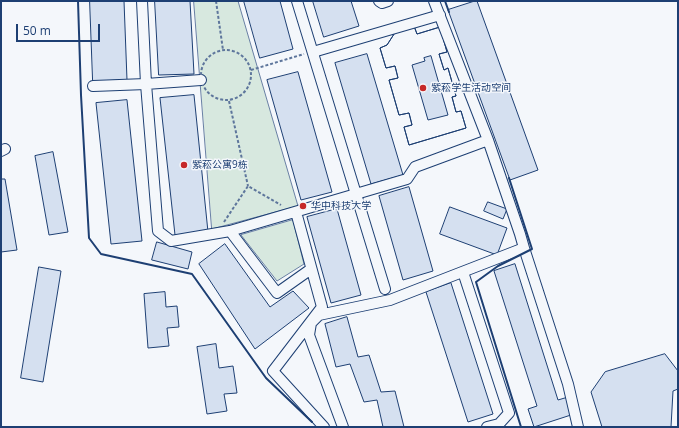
<!DOCTYPE html>
<meta charset="utf-8">
<style>
body{margin:0}
#map{position:relative;width:679px;height:428px;overflow:hidden;background:#f4f7fb;font-family:"Open Sans",sans-serif}
canvas{display:block}
.frame{position:absolute;inset:0;border:2px solid #1d3f73;pointer-events:none}
.scale{position:absolute;left:16px;top:24px;width:84px;height:18px;box-sizing:border-box;border:2px solid #1d3f73;border-top:0;padding-left:5px;font-size:12px;line-height:14px;white-space:nowrap;color:#1d3f73;-webkit-text-stroke:3px #f4f7fb;paint-order:stroke}
</style>
<div id="map">
<canvas width="679" height="428"></canvas>
<div class="frame"></div>
<div class="scale">50 m</div>
</div>
<script>
const context = document.querySelector('canvas').getContext('2d');
context.lineJoin = 'round';
function paint(path, color) {
  context.fillStyle = color;
  context.fill(path, 'evenodd');
}
function stroke(path, color, width, dash) {
  context.strokeStyle = color;
  context.lineWidth = width;
  context.lineCap = dash ? 'butt' : 'round';
  context.setLineDash(dash || []);
  context.stroke(path);
}
function drawText(font, color, halo, rows, align = 'center') {
  context.font = font + ' "Open Sans","Noto Sans SC",sans-serif';
  context.lineWidth = 3;
  context.setLineDash([]);
  context.textBaseline = 'middle';
  context.strokeStyle = halo;
  context.fillStyle = color;
  for (const [text, x, y, turn = 0] of rows) {
    context.save();
    context.translate(x, y);
    context.rotate((+turn || 0) * Math.PI / 180);
    context.textAlign = isNaN(turn) ? turn : align;
    if (halo) context.strokeText(text, 0, 0);
    context.fillText(text, 0, 0);
    context.restore();
  }
}
const green = new Path2D(`
 M194,1H238L298,206L212,229Z
 M293,220L304,264L277,281L241,235Z`);
paint(green, '#d7e8df');
stroke(green, '#687fa3', 1);
const building = new Path2D(`
 M90,1H124L127,80L93,81Z
 M155,1H190L194,74L159,75Z
 M244,1H280L293,49L260,58Z
 M313,1H351L359,26L324,37Z
 M475,1H477L538,170L510,180L448,10Z
 M414,26L417,34L440,27L447,52L439,54L444,70L448,68L456,96L452,97L456,112L461,111L466,128L409,145L404,127L412,125L409,113L399,115L389,80L398,78L395,66L386,68L380,48L387,45L396,31ZM431,56L448,115L428,120L412,65L425,61L424,58Z
 M414,26L417,34L440,27L447,52L439,54L444,70L448,68L456,96L452,97L456,112L461,111L466,128L409,145L404,127L412,125L409,113L399,115L389,80L398,78L395,66L386,68L380,48L387,45L396,31Z
 M367,54L403,175L371,184L335,63Z
 M298,72L332,192L301,200L267,80Z
 M194,95L208,232L175,235L160,98Z
 M127,100L142,241L111,244L96,103Z
 M53,152L68,232L49,235L35,156Z
 M1,179H5L17,250L1,252Z
 M409,187L433,271L403,280L379,196Z
 M488,202L507,209L503,219L484,211Z
 M450,207L507,228L497,255L440,234Z
 M337,209L361,295L331,303L307,217Z
 M157,242L192,252L188,269L152,260Z
 M225,244L270,307L293,291L309,308L255,349L199,264Z
 M515,264L558,400L568,397L574,414L534,427L528,409L537,406L494,271Z
 M39,267L61,271L43,382L21,378Z
 M451,283L493,414L468,422L426,292Z
 M165,292L166,307L177,306L179,327L167,328L169,346L148,348L144,294Z
 M347,317L358,357L369,355L381,392L395,391L404,427H383L377,400L364,402L350,364L336,367L325,324Z
 M216,344L219,368L233,366L237,393L224,394L227,411L207,414L197,347Z
 M665,354L678,371V389L673,391L671,427H602L591,392L605,372Z`);
paint(building, '#d5e0f0');
stroke(building, '#1d3f73', 1);
const minor = new Path2D(`
 M142,1L146,84L158,231L171,241L230,231L407,179L415,167L488,140
 M297,1L385,289
 M379,1L382,3L388,1
 M313,52L440,15
 M93,86L146,84L201,80
 M1,151L5,149
 M296,212L322,307L273,371L324,427
 M230,231L277,293L311,269
 M524,248L568,384L578,427
 M463,272L509,413L499,424L487,427
 M343,427L309,335L311,323L319,315L390,300L524,248L520,234L488,140L434,1`);
stroke(minor, '#1d3f73', 12);
stroke(new Path2D(`
 M216,1L223,50
 M201 75a25 25 0 1 1 50 0a25 25 0 1 1-50 0Z
 M251,70L304,54
 M229,101L248,186
 M224,222L248,186L281,205`), '#5e769c', 2, [3, 2]);
stroke(minor, '#f4f7fb', 10);
stroke(new Path2D(`
 M78,1L81,95L89,238L101,254L192,274L266,378L312,422
 M445,1L449,12
 M509,178L532,249L498,266L476,282L521,427`), '#1d3f73', 2);
for (const [x, y, r, color] of [
 [423,88,4,"#c62828"],
 [184,165,4,"#c62828"],
 [303,206,4,"#c62828"]
]) {
  const dot = new Path2D();
  dot.arc(x, y, r, 0, 2 * Math.PI);
  context.fillStyle = color;
  context.fill(dot);
  stroke(dot, '#f4f7fb', 1.5);
}
drawText('10px', '#1d3f73', '#f4f7fb', [
 ["紫菘学生活动空间",431,88],
 ["紫菘公寓9栋",192,165],
 ["华中科技大学",311,206]
], 'left');
</script>
